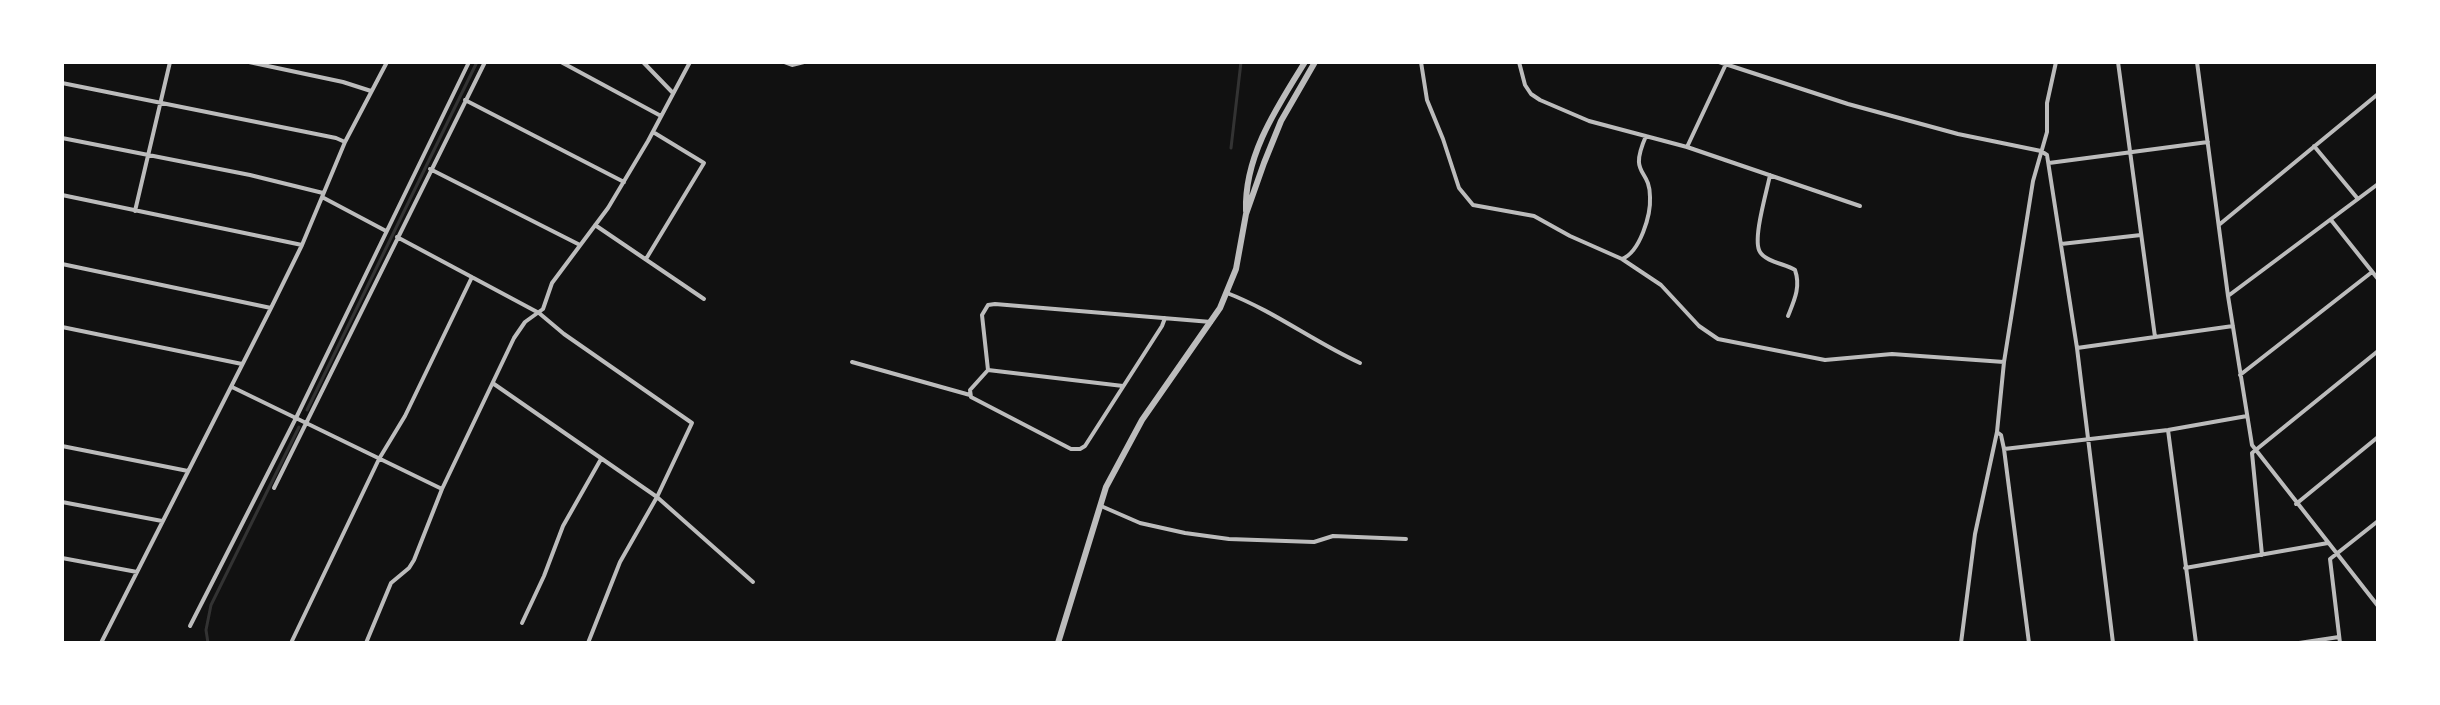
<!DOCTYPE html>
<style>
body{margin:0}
#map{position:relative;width:2440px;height:705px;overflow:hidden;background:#111;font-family:Bitter,serif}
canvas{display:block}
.frame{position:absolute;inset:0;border:64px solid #fff;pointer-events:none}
</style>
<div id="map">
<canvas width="2440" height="705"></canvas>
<div class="frame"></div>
</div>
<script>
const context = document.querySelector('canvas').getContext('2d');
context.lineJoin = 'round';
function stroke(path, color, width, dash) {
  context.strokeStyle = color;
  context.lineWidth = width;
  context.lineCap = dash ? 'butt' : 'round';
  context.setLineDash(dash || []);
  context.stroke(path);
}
stroke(new Path2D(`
 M1231,148L1241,62
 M307,410L477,62
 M208,643L206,630L211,605L299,427`), '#333', 3);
stroke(new Path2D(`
 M249,62L343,82L371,91
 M561,62L661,116
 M643,62L672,92
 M784,62L792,65L804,62
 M1421,62L1427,100L1443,139L1459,188L1473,205L1534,216L1570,236L1622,259L1661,285L1699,326L1718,339L1825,360L1892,354L2004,362
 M1519,62L1525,85L1531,94L1540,100L1589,121L1687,147L1860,206
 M1719,62L1848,104L1958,134L2041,151L2047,155L2077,348L2113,643
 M2118,62L2155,337
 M2197,62L2228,296L2252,445L2378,606
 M2377,62H2378
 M62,83L336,138L345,142
 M465,100L624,182
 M62,138L250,175L323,193
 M2314,146L2358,199
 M1687,147L1726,64
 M2049,163L2208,142
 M430,169L580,245
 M1770,175C1767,191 1752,240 1760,252C1766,262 1786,264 1795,270C1801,287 1794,301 1788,316
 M62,195L302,245
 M322,197L386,231
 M135,211L170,62
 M2331,220L2378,279
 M2220,224L2378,94
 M595,225L704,299
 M397,237L539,313L564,334L692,423L657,497L620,562L588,643
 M2061,244L2141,235
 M646,259L704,163L653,132
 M1622,259C1640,252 1651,215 1650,197C1650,167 1628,177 1646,136
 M62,264L271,308
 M1227,293C1274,311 1314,342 1360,363
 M2228,296L2378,184
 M1165,318L1162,326L1085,446L1080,449H1071L971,397L970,390L988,370L982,315L988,305L995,304L1211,322
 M62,327L242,364
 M2077,348L2233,326
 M852,362L970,395
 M988,370L1123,386
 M2240,375L2372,272
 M494,384L657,497L753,582
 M232,387L442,489
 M2168,430L2196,643
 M1997,432L2001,435L2004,449L2029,643
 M62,446L188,471
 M2004,449L2168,430L2247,416
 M274,488L485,62
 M62,502L162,521
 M2296,504L2378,437
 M1101,506L1140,523L1185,533L1229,539L1314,542L1333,536L1406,539
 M2262,555L2252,453L2378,351
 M62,558L137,572
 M2185,568L2328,543
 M522,623L544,576L563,526L601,459
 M190,626L296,418L469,62
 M101,643L271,308L302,245L345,142L387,62
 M291,643L379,459L405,416L472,277
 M366,643L391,583L409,568L414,560L442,489L514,338L525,322L543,309L552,283L608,208L648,141L690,62
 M1961,643L1975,534L1997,432L2004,362L2033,181L2047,132V103L2056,62
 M2299,643L2339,637
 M2340,643L2330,559L2378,521`), '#bcbcbc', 4);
stroke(new Path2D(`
 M1246,211C1244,156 1277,107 1305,62
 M1058,643L1106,487L1142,420L1220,308L1236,269L1246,214L1264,163L1281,121L1315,62`), '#bcbcbc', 6);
</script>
